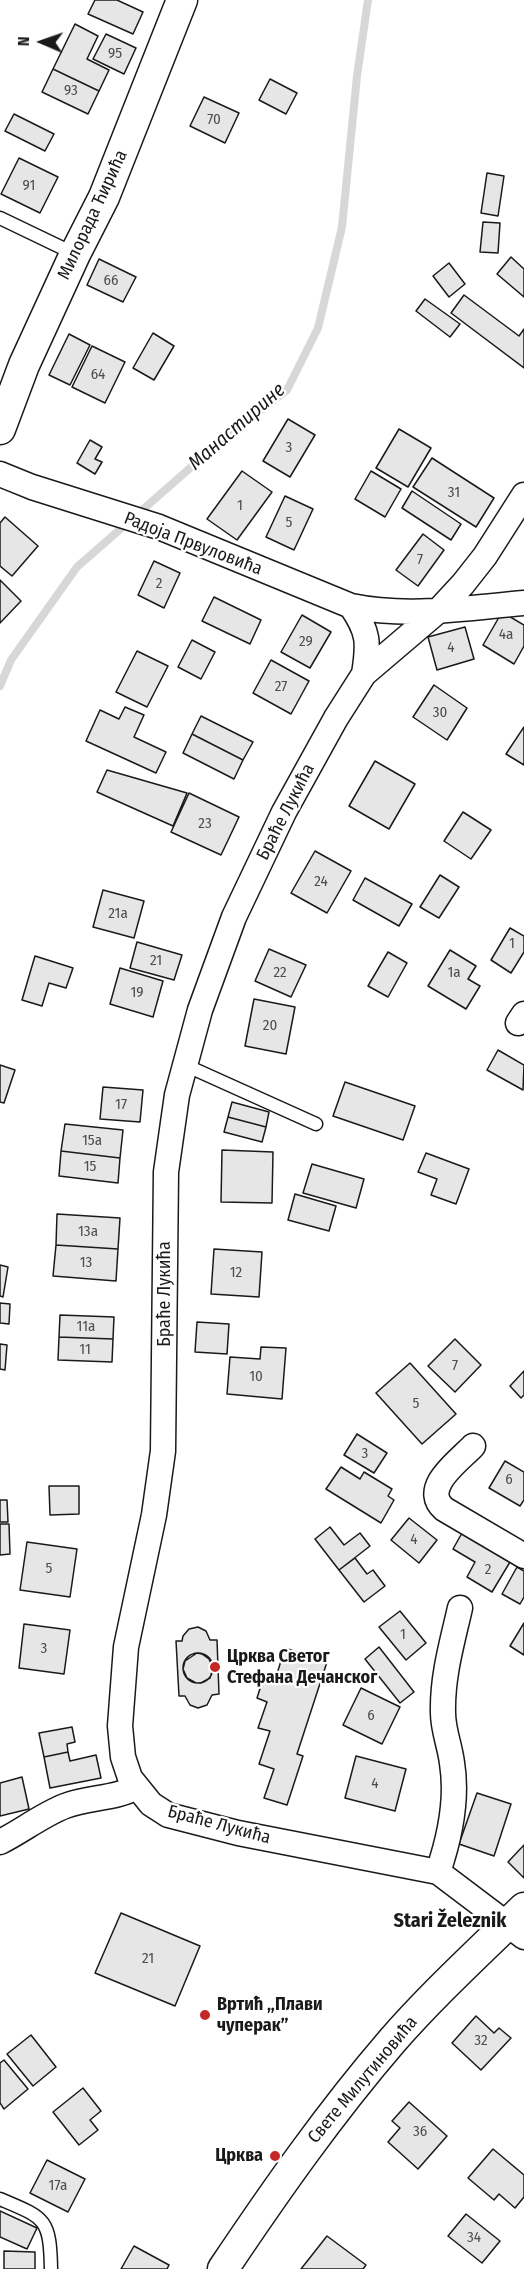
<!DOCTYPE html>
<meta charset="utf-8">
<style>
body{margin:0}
#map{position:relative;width:524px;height:2269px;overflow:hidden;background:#fff;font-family:"Fira Sans Condensed",sans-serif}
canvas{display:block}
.north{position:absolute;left:12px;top:12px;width:60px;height:60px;-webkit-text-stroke:4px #fff;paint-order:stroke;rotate:272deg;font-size:16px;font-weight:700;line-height:24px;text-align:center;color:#1a1a1a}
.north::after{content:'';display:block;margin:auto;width:21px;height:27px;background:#1a1a1a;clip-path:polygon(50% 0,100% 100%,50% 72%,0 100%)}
</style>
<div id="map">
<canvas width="524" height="2269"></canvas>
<div class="north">N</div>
</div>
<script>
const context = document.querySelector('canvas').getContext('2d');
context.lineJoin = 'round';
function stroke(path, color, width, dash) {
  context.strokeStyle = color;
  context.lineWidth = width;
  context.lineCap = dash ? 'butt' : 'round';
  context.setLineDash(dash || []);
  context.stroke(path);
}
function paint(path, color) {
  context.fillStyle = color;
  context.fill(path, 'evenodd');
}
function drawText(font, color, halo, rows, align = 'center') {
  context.font = font + ' "Fira Sans Condensed",sans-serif';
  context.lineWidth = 4.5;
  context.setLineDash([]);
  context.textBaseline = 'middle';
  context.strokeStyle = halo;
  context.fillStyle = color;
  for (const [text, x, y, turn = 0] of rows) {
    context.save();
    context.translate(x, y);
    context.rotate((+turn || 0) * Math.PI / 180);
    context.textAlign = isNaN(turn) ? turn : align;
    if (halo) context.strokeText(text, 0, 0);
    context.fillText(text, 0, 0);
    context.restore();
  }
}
stroke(new Path2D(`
 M0,686L11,660L77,567L229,434L287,390L318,328L342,227L357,76L368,0`), '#d7d7d7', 8);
const building = new Path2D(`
 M95,0H117L143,12L133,34L88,14Z
 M75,24L98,36L87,59L109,70L99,91L53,69Z
 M106,34L136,48L124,74L93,59Z
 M53,69L99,91L88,114L42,92Z
 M270,79L297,93L286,114L259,100Z
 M204,97L239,113L225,143L190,126Z
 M14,114L54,134L45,151L5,131Z
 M19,158L58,177L40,213L1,194Z
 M487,173L504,176L498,216L481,213Z
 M483,222L500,223L498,253L480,252Z
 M511,257L524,269V297L497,274Z
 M99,259L136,277L123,302L87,285Z
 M449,263L465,284L449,297L433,276Z
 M464,295L519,336L524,329V368L451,313Z
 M425,299L460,324L450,337L416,311Z
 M153,333L174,346L154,380L133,368Z
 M69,334L90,345L70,385L49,375Z
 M92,346L125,362L105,403L72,387Z
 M288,419L315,435L290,477L263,461Z
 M399,429L431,448L408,487L376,468Z
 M90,440L102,447L95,459L102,462L95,474L77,463Z
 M432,458L494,498L476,527L413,487Z
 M242,471L272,492L237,540L207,519Z
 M371,471L401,489L385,517L355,499Z
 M412,491L461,524L451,540L402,508Z
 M285,496L313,509L294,550L266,537Z
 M5,517L38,546L12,576L0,566V523Z
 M423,534L444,550L418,586L396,570Z
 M154,561L180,573L164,608L138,595Z
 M0,580L21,601L0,623Z
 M214,597L261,620L250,644L202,621Z
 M502,612L524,625V646L514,664L483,645Z
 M302,615L331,632L310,668L281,652Z
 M465,627L474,659L437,670L428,637Z
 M192,640L215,652L201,679L178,667Z
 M137,651L168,666L147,707L116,692Z
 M271,660L309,681L291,714L253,693Z
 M434,685L467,708L447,740L413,717Z
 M125,707L144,715L134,737L166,752L156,773L86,741L100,710L119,719Z
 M201,716L253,742L243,760L192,734Z
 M524,727V765L506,754Z
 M192,734L243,760L234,779L183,753Z
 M375,761L415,784L389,829L349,806Z
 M107,770L187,793L173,826L97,792Z
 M189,793L239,817L221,855L171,832Z
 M463,812L491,830L471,859L444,841Z
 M315,851L351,871L327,913L291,893Z
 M440,875L459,887L439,918L420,907Z
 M365,878L412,904L399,926L353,900Z
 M103,890L144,901L134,938L93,927Z
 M510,928L524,936V952L511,973L491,960Z
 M137,942L182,955L174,980L130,968Z
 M269,949L306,965L291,997L255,981Z
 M450,950L476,966L468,979L480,986L466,1009L428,986Z
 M388,952L407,963L388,997L368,986Z
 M35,956L73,968L66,988L49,983L42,1006L22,1000Z
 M120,968L163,981L153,1017L110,1004Z
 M254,999L295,1007L286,1054L245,1046Z
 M498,1050L524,1065L523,1090L487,1070Z
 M0,1065L15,1070L4,1103L0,1102Z
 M345,1082L415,1106L403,1140L333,1116Z
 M103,1087L143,1090L140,1122L100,1119Z
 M232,1102L269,1112L266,1127L228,1117Z
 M228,1117L266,1127L262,1142L224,1132Z
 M65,1124L123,1130L120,1158L61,1151Z
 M222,1150L273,1152L272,1203L221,1202Z
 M61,1151L120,1158L118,1183L59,1176Z
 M426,1153L469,1169L456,1204L431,1195L437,1179L418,1172Z
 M312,1164L364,1179L356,1208L303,1193Z
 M295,1194L336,1206L329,1231L288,1220Z
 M57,1214L120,1218L118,1249L56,1245Z
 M56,1245L118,1249L116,1281L53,1276Z
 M214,1249L262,1252L259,1297L211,1294Z
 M0,1265L8,1267L3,1297L0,1296Z
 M0,1303L10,1304L9,1324L0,1323Z
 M60,1315L114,1317L113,1339L59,1337Z
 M197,1322L229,1324L227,1354L195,1352Z
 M59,1337L113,1339L112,1362L58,1360Z
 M455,1339L481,1365L455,1392L428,1366Z
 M0,1344L7,1345L5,1370L0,1369Z
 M261,1347L286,1348L282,1399L227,1394L230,1357L260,1359Z
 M410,1363L456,1414L422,1444L376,1393Z
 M524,1371V1395L521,1398L510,1386Z
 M357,1434L387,1453L374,1473L344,1455Z
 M505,1461L524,1472V1500L520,1506L489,1488Z
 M341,1467L360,1479L364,1472L392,1489L388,1496L394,1500L381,1523L326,1489Z
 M49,1486H79V1514L50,1515Z
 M0,1500H7L8,1522H0Z
 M409,1518L437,1540L419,1563L391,1540Z
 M0,1524H9L10,1554L0,1555Z
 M330,1527L344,1545L360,1533L370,1546L339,1570L315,1539Z
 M462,1533L510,1562L492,1592L467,1577L475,1562L453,1549Z
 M27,1542L77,1549L70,1597L20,1590Z
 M355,1558L367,1574L373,1570L385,1586L364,1602L339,1570Z
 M517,1567L524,1571V1597L520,1604L502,1594Z
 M400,1611L426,1643L406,1660L379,1627Z
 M524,1623V1655L510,1646Z
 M24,1624L70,1630L64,1674L19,1668Z
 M198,1627L206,1631L210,1640H217L219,1694L212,1695L207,1705L198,1708L190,1705L185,1696H179L176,1641H182L183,1636L189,1629ZM197,1653L202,1654L209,1659L213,1668L210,1678L201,1683H196L187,1678L183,1669L185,1661Z
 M379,1647L414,1692L400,1703L365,1659Z
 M285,1648L327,1662L297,1754L303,1756L287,1805L264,1798L274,1769L259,1764L270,1731L258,1728L267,1702L257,1698L265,1673L276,1677Z
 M183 1668a15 15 0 1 1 30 0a15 15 0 1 1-30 0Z
 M361,1688L400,1707L382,1744L343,1725Z
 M72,1727L75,1742L67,1744L68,1752L44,1757L39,1733Z
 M68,1752L70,1761L96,1755L101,1778L50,1788L44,1757Z
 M356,1756L406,1769L395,1811L345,1798Z
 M22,1777L29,1809L0,1816V1783Z
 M477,1793L511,1804L494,1856L459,1844Z
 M524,1845V1878L508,1862Z
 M121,1913L200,1946L175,2006L95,1973Z
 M476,2016L494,2033L499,2028L511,2038L481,2070L452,2043Z
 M31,2035L56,2067L33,2086L7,2054Z
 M4,2060L28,2089L4,2109L0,2103V2063Z
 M83,2088L101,2111L90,2120L98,2130L79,2145L53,2112Z
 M409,2102L447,2136L418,2169L388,2142L400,2128L392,2121Z
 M493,2149L524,2175V2197L515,2208L499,2194L494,2200L468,2178Z
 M47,2160L85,2179L68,2212L30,2193Z
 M0,2211L37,2228L27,2249L0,2237Z
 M466,2214L500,2241L482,2263L448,2236Z
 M327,2236L366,2265L363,2269H301Z
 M134,2246L169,2265L167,2269H121Z
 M4,2251L35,2252V2269H4Z`);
paint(building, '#e6e6e6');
stroke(building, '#1a1a1a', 1.5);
const service = new Path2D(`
 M0,218L75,254
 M185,1065L316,1124
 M0,2199C45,2218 50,2218 51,2269`);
const minor = new Path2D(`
 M0,474L32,487L159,527L351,606C409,618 466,608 524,603
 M524,495L485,556L463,584L438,611L364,674L336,718L284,812L234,917L200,1010L177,1095L166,1172L163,1451L154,1515L126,1647L120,1726L123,1757L130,1778L151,1804L168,1815L238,1833L438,1872L524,1937
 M351,606C369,632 369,643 364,674
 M518,1023L524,1014
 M473,1446C459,1461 420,1488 444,1509L524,1556
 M0,1842C22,1831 42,1815 65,1806C88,1797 115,1799 137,1787
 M438,1872C450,1837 458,1800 452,1763C450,1746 443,1730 443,1713C442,1677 452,1643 460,1608`);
const tertiary = new Path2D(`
 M0,429L24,365L75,254L104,197L182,0
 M223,2269C276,2190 330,2113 392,2041C433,1994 479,1952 524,1908`);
stroke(service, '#1a1a1a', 15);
stroke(minor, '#1a1a1a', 27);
stroke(tertiary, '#1a1a1a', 33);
stroke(service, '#fff', 12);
stroke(minor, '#fff', 24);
stroke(tertiary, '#fff', 30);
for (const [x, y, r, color] of [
 [215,1667,6,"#c62828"],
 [205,2015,6,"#c62828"],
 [275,2156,6,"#c62828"]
]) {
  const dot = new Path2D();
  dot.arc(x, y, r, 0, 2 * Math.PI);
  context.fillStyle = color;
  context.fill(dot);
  stroke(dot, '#fff', 2);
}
drawText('15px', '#4d4d4d', null, [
 ["95",115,54],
 ["93",71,91],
 ["70",214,120],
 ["91",29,186],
 ["66",111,281],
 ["64",98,375],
 ["3",289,448],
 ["31",454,493],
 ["1",240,506],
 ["5",289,523],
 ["7",420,560],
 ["2",159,584],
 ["4a",506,635],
 ["29",306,642],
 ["4",451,648],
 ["27",281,687],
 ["30",440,713],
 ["23",205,824],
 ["24",321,882],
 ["21a",118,914],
 ["1",512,944],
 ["21",156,961],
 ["22",280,973],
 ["1a",454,973],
 ["19",137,993],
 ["20",270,1026],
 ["17",121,1105],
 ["15a",92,1141],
 ["15",90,1167],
 ["13a",88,1232],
 ["13",86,1263],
 ["12",236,1273],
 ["11a",86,1327],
 ["11",85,1350],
 ["7",455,1366],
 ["10",256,1377],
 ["5",416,1404],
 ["3",365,1454],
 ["6",509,1480],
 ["4",414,1540],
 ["5",49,1569],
 ["2",488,1570],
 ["1",403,1635],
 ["3",44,1649],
 ["6",371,1716],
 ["4",375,1784],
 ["21",148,1959],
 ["32",481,2041],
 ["36",420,2132],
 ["17a",58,2186],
 ["34",474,2238]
]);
drawText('18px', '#1a1a1a', '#fff', [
 ["Милорада Ћирића",93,215,-65],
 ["Радоја Првуловића",193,544,21],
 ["Браће Лукића",286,812,-63],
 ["Браће Лукића",165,1294,-90],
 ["Браће Лукића",219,1825,15],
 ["Свете Милутиновића",363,2080,-50]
]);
drawText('bold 18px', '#1a1a1a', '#fff', [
 ["Црква Светог",227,1657],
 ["Стефана Дечанског",227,1678],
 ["Вртић „Плави",217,2005],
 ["чуперак”",217,2026],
 ["Црква",263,2156,"right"]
], 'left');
drawText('italic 20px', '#1a1a1a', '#fff', [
 ["Манастирине",237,427,-41]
]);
drawText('bold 20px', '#1a1a1a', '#fff', [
 ["Stari Železnik",450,1921]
]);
</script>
